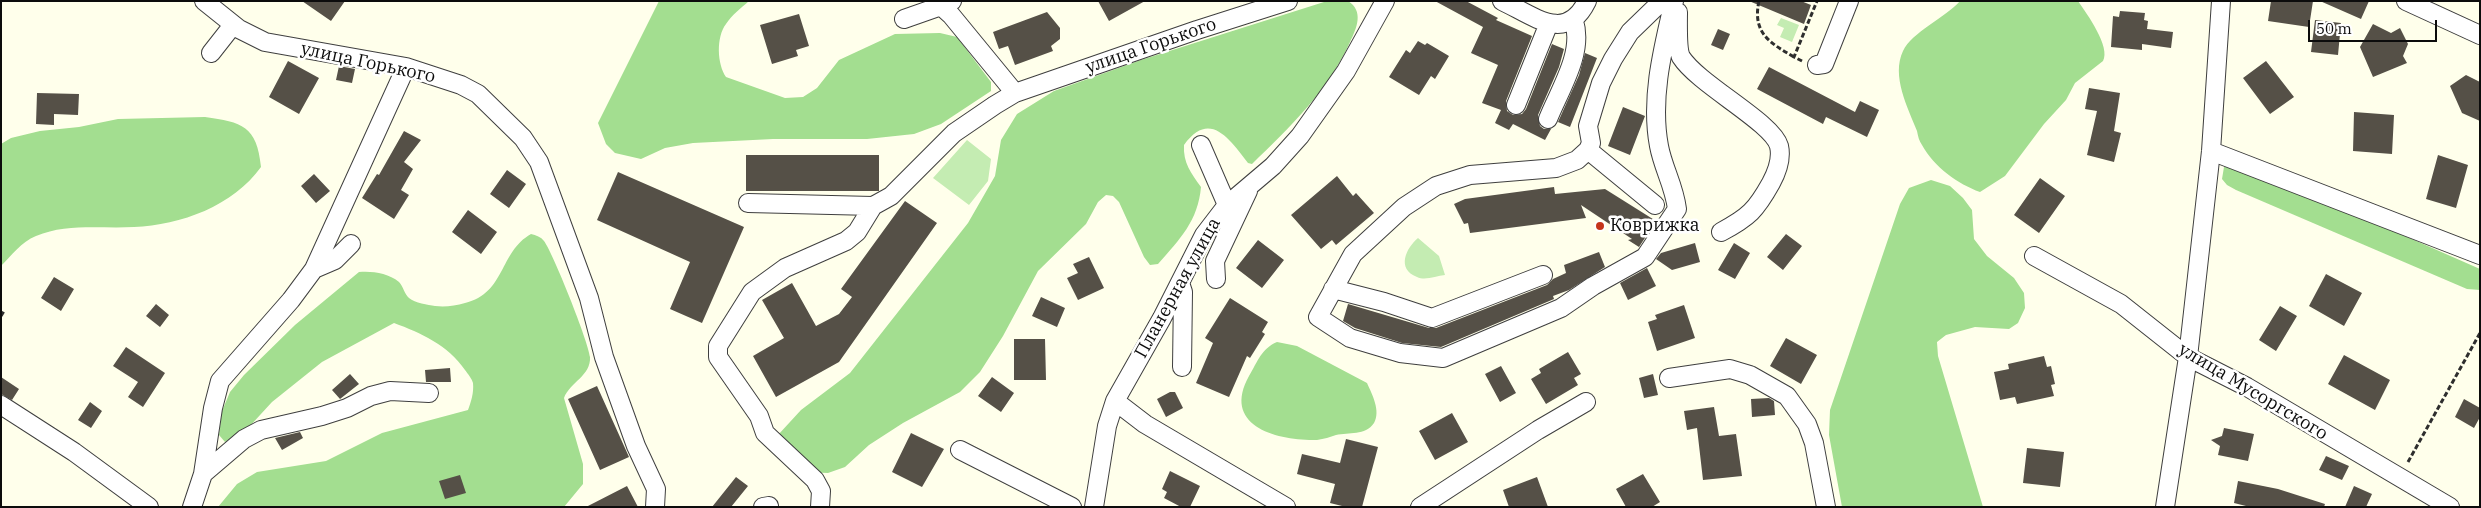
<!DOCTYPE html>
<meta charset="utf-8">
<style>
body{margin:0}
#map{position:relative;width:2481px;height:508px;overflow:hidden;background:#ffffeb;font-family:"IBM Plex Serif",serif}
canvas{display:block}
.frame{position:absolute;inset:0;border:2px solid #0c0c0c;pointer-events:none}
.scale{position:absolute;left:2308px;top:20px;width:129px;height:22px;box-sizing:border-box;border:2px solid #0c0c0c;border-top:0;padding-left:6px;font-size:15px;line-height:18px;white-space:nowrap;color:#0c0c0c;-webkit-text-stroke:4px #fff;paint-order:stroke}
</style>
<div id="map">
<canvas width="2481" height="508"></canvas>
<div class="frame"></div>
<div class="scale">50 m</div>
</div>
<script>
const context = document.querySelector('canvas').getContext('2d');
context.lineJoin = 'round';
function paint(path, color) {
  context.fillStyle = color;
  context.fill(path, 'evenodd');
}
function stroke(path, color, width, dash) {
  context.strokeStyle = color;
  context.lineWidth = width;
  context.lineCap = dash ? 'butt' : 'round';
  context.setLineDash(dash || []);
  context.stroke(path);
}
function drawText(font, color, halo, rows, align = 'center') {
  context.font = font + ' "IBM Plex Serif",serif';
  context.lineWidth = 5;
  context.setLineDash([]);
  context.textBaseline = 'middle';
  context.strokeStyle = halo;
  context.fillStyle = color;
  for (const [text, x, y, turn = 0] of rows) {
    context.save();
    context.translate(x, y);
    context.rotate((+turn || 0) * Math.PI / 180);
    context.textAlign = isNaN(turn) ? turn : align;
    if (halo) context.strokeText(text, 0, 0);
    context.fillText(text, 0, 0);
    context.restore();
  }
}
paint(new Path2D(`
 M1781,18L1799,25L1792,42L1780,37L1784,28L1777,25Z
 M967,140L991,159L988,181L969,205L933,178Z
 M1418,238L1439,256L1445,275C1436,276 1425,281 1417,277C1396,269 1406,248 1418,238Z`), '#c4ecb2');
paint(new Path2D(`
 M659,1H749C741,8 732,15 726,24C716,37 717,64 726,77L785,98L803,97L817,88L839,60L895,34L940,33L957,37L991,82V91L941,124L914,134L867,139H773L693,143L665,148L641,159L615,153L606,144L598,123Z
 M1348,1C1364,11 1357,28 1350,42C1328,91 1290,127 1252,164L1248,163C1230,140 1210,109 1184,145C1183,163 1191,173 1201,187C1198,221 1180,239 1158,264L1150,265L1144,257L1119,202L1113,196L1106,195L1098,202L1086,224L1038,271L1003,336L980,372L960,392L903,423L869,445L845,467L828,473L802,472L778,435L801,410L850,373L968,223L995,176L1001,140L1017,114L1054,91L1141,60L1324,2Z
 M1960,1H2078C2087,14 2111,47 2103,61L2075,83L2066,100L2044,124L2005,176L1980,192C1958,184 1934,167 1922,145C1919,141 1918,136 1917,131C1908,108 1891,76 1903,51C1912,32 1945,18 1960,1Z
 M205,117C242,122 257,126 261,167C233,206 181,225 134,227C101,229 67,223 36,236C21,242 12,255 1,266V144L11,138L40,131L79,127L118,119Z
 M2231,166L2364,218L2480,269V290L2467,289L2236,190L2227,185L2222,179L2224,167Z
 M1931,180L1950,186L1963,198L1972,210L1974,239L1987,256L2014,278L2024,293L2025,308L2018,323L2009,329L1975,327L1946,335L1937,342L1938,356L1983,507H1842L1829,435L1830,410L1900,204L1909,188Z
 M531,234C536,235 541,237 544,241C553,253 589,343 590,357C591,376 570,382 564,398L583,464V484L564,507H218L237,484L257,472L326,461L382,433L468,410C471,402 474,393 473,383C472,379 468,374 465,370C448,345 421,333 394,323L322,362L272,402L249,427L225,442L219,435L222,411L230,392L244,375L295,325L359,272C373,271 388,273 399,282C403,286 405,295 409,298C415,303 428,305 435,306C445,307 455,306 465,303C506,293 499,252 531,234Z
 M1277,342L1297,346L1367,383C1372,394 1381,411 1374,423C1365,436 1349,432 1336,435C1330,437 1324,439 1317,440C1277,441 1221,426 1249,376C1258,361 1261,349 1277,342Z`), '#a3de90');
paint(new Path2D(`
 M302,1H345L331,21Z
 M1098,1H1145L1109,21Z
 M1435,1H1466L1498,18L1496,20L1532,36L1506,101L1507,111L1513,115L1522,114L1526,109L1552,44L1564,49L1559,67L1538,115L1540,126L1544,129H1551L1545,140L1513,124L1509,130L1495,123L1501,110L1482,103L1498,65L1471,53L1483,27Z
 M1749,1H1801L1811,5L1804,24Z
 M2271,1H2313L2309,27L2268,21Z
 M2320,1H2369L2361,19Z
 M2120,11L2145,13L2144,20L2148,21L2147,29L2173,32L2171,48L2142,44V50L2111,47L2113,16L2119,17Z
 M1047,12L1060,28V39L1051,46L1053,51L1015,65L1008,46L999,49L993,32Z
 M799,14L809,46L796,50L798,56L772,64L760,25Z
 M2315,20L2341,23L2338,55L2311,52Z
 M2373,24L2391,33L2400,28L2408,44L2403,56L2407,63L2373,77L2360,47Z
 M1718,29L1730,34L1723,50L1711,45Z
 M1418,41L1425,45L1427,43L1449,56L1435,79L1431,76L1419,95L1389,77L1406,50L1410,53Z
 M1585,53L1597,58L1570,127L1558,122L1579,75Z
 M288,61L319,78L299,114L269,97Z
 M2266,61L2294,97L2270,114L2243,78Z
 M339,66L355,69L352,83L336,80Z
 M1769,67L1855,112L1860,101L1879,110L1867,137L1826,117L1823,124L1757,89Z
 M2466,75L2480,82V121L2462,113L2450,86Z
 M2089,88L2120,93L2114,131L2121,133L2114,162L2087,155L2097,111L2085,109Z
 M37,93L79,94L78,115L54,114V125L36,124Z
 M1623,107L1645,116L1630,155L1608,146Z
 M2354,112L2394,115L2392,154L2353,151Z
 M404,131L421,140L404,162L413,169L401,190L409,195L394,219L362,198L377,174L379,175Z
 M746,155H879V191H746Z
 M2438,155L2468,165L2456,208L2426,199Z
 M507,170L526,184L509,208L490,194Z
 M618,172L744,227L702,323L670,309L690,262L597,220Z
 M314,174L330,191L316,203L301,186Z
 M1337,176L1353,196L1356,193L1374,213L1336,245L1332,240L1321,249L1291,215Z
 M2040,178L2065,196L2039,233L2014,215Z
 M1554,187L1555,194L1605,189L1656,221L1639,247L1628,240L1632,239L1581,205L1586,218L1470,233L1468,223L1464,224L1454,204L1465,199Z
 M905,201L937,223L839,362L776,397L753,356L784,338L762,300L792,283L816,326L839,314L852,297L841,289Z
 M468,210L497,232L481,254L452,232Z
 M1786,234L1802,246L1783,270L1767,257Z
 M1258,240L1284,260L1262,288L1236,268Z
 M1695,243L1700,262L1672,270L1656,259L1661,253Z
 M1734,243L1750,253L1735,279L1718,270Z
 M1599,252L1605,267L1569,290L1553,296L1554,299L1441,347L1402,343L1355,328L1343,321L1348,304L1429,328H1436L1547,285L1553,279L1566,273L1564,265Z
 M1089,257L1104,288L1078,300L1067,278L1078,273L1073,264Z
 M1647,268L1656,286L1628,300L1620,283Z
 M2326,274L2362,293L2344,326L2309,306Z
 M54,277L74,289L61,311L41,298Z
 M1041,297L1065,308L1057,327L1032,316Z
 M1230,298L1268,322L1262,332L1265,334L1250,358L1247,356L1229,397L1196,383L1213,343L1205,338Z
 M156,304L169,315L160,327L146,316Z
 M1684,305L1695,338L1657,351L1648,322L1657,319L1655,315Z
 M2280,306L2297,316L2276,351L2259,340Z
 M1786,338L1817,355L1801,384L1770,366Z
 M1014,339H1045L1046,380H1014Z
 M126,347L165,373L143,407L128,397L138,382L113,366Z
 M1568,352L1581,374L1574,378L1578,385L1546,404L1531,379L1541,373L1539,369Z
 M2344,355L2390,380L2375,410L2328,384Z
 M2044,356L2047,367L2051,366L2055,384L2051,385L2054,396L2017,404L2015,397L2000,400L1994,372L2009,369L2008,364Z
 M1501,366L1516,393L1500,402L1485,374Z
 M450,368L451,382H426L425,370Z
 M350,374L359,384L340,399L332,390Z
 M1653,374L1658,395L1644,398L1639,378Z
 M1,377L19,389L12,400L1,394Z
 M992,377L1014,393L1001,412L978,396Z
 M597,386L629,457L600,470L568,399Z
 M1170,392H1175L1183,408L1166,417L1157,399Z
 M1769,398L1774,401L1775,415L1752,417L1751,399Z
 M2464,399L2480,408V417L2474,428L2455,417Z
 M90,402L102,411L91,428L78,420Z
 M1714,407L1719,436L1736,434L1742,476L1703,480L1697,428L1687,430L1684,411Z
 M1452,413L1468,442L1435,460L1419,431Z
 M2224,428L2254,434L2248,461L2218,455L2220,446L2211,440L2222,436Z
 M300,432L303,438L282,450L275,438Z
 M911,433L944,449L922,487L892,472Z
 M1346,439L1378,447L1362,507H1346L1330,503L1335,484L1297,474L1302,454L1340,463Z
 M2027,448L2064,452L2060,487L2023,483Z
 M2326,456L2349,466L2342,480L2319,470Z
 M1170,471L1200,486L1190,507H1181L1164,498L1167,492L1162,489Z
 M1643,474L1660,502L1652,507H1626L1616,489Z
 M460,475L466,493L445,499L439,481Z
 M736,477L748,486L731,507H712Z
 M1537,477L1548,507H1509L1503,490Z
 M2238,481L2278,489L2325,504L2324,507H2250L2234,503Z
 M627,486L638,507H586Z
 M2354,486L2372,494L2366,507H2345Z`), '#555047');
const minor = new Path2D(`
 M204,1L239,29L265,42L406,67L461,85L478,94L523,138L539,162L589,298L604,357L636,446L656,489L655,507
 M952,1L941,6L951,15L1015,93
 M1502,1C1534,16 1566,44 1587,1
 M1662,1L1630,32L1613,59L1601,83L1588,126L1591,143L1588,150L1577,160L1556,168L1470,175L1436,186L1404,207L1353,254L1318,317L1350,338L1400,353L1443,358L1561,308L1593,286L1645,257L1677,209C1674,185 1663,168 1659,146C1650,98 1663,48 1674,1
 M2406,1L2480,35
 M1678,12C1678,22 1677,49 1681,57C1699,85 1772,122 1779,146C1782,159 1777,172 1771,183C1756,210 1749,217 1721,232
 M904,19L941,6
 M211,53L233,25
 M1817,65L1824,64L1849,1
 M1516,105L1549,23
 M1548,119C1560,89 1584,53 1574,21
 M1201,145L1227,205
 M1588,150L1655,205
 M2211,151L2480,255
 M748,203L873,206
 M2034,256L2121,304L2188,357L2247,387L2450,507
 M314,269L335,260L351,244
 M1216,279L1215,261L1248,191
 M1180,283L1183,292L1182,367
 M1333,289L1384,302L1432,318L1543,275
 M1669,378L1730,369L1750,375L1787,396L1807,424L1814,443L1826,507
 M1115,401L1145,424L1286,507
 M1,405L74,452L149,507
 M960,450L1072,507
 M203,474L244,439L261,430L322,416L347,408L371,396L390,391L429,393
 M192,507L203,474L213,408L220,381L291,300L314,269L406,67
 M763,507L769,506
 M820,507L821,491L815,480L765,433L759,416L718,357V346L752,292L785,268L846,241L857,232L873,206L891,196L954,133L995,105L1015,93L1197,30L1288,1
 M1094,507L1107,426L1115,401L1162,318L1204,235L1227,205L1273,166L1300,136L1346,71L1385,1
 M1420,507L1538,430L1586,402
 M2165,507L2188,357L2211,151L2221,1`);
stroke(minor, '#3f3f3f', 20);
stroke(new Path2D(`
 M1759,1C1752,33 1770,43 1794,57
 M1802,61L1794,57L1817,1
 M1,316L4,311
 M2408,462L2480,333`), '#2e2e2e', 3, [5, 2.5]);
stroke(minor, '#fff', 18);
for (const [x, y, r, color] of [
 [1600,226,5,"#c5351b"]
]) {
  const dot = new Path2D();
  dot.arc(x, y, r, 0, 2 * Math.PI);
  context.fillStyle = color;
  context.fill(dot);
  stroke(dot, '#fff', 2);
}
drawText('18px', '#0c0c0c', '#fff', [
 ["улица Горького",1151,46,-19],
 ["улица Горького",368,63,12],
 ["Планерная улица",1178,288,-61],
 ["улица Мусоргского",2253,392,31]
]);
drawText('18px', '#0c0c0c', '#fff', [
 ["Коврижка",1610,226]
], 'left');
</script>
